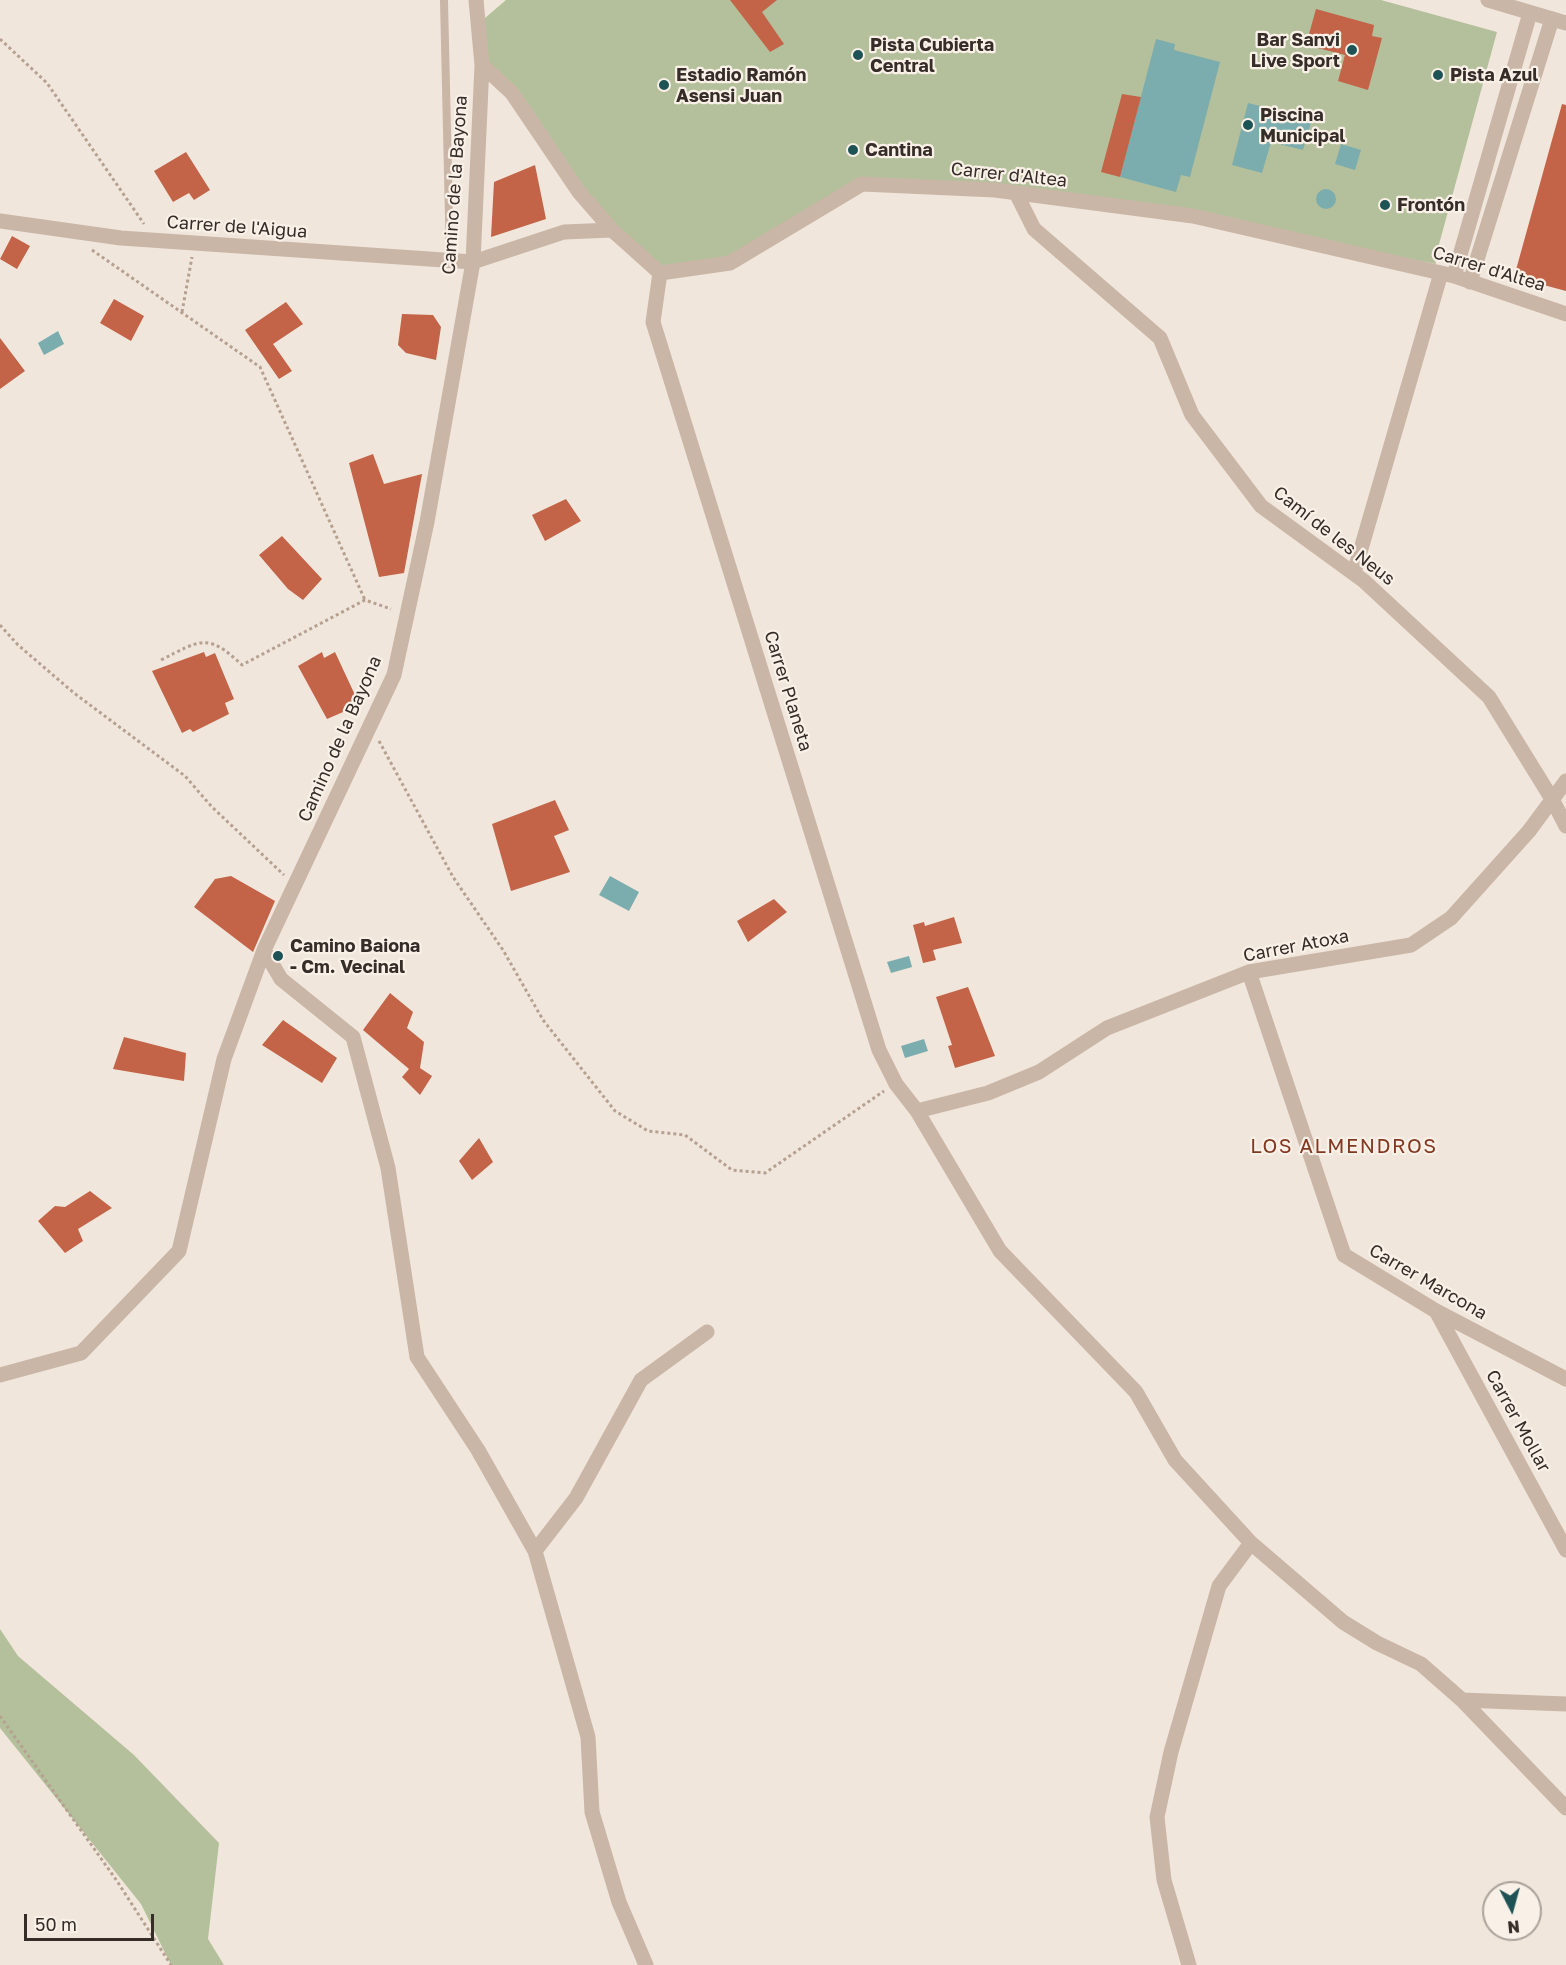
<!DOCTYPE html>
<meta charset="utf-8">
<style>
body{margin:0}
#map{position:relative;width:1566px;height:1965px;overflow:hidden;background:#f1e6db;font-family:"Golos Text",sans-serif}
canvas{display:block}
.north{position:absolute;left:1482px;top:1881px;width:60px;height:60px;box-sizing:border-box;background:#f9f0e7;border:2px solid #aba29b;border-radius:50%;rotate:174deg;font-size:16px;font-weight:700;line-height:24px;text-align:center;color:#362c28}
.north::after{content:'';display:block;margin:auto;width:21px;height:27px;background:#1e5356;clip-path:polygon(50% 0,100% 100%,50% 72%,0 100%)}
.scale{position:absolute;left:24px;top:1914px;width:130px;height:27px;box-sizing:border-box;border:3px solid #362c28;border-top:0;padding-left:8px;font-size:18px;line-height:21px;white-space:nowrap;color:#362c28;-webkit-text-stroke:4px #f9f0e7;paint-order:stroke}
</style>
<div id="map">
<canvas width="1566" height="1965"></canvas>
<div class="north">N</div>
<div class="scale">50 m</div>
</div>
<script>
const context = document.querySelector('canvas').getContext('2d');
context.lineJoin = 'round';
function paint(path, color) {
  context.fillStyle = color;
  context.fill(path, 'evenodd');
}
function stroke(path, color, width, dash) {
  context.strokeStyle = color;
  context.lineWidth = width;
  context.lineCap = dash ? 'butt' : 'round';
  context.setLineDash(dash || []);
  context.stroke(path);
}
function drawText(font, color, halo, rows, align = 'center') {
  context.font = font + ' "Golos Text",sans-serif';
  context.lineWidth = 4.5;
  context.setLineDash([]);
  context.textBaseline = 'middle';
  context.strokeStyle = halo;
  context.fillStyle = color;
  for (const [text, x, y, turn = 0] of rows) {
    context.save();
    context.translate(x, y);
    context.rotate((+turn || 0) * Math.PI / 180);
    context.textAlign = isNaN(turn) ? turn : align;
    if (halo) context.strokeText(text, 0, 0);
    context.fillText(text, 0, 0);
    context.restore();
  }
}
paint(new Path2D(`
 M506,0H1381L1497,32L1435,259L1436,264L1193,216L862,184L730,263L660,273L612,230L482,65L478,24Z
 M0,1629L18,1656L134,1755L219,1843L208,1939L224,1965H171L141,1904L0,1728Z`), '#b4c09b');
paint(new Path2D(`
 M1156,39L1175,44L1174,50L1220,62L1190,177L1181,175L1176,192L1120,177Z
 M1248,103L1312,119L1303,150L1271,142L1262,173L1232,165Z
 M1341,144L1361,150L1355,170L1335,164Z
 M1316 199a10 10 0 1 1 20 0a10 10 0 1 1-20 0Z
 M58,331L64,344L44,355L38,343Z
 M610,876L639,892L629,911L599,895Z
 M909,956L912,967L891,973L887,962Z
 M924,1039L928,1051L905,1058L901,1046Z`), '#7bacae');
paint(new Path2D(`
 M730,0H777L762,12L784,44L770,52Z
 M1316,9L1374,25L1372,36L1382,38L1368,90L1338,81L1345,55L1306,45Z
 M1122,94L1141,97L1120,177L1101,172Z
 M1562,104L1566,105V291L1514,277Z
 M186,152L210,190L194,200L189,193L173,202L154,171Z
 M535,165L546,219L491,237L494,182Z
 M12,236L30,246L17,269L0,259Z
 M114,299L144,316L131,341L100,323Z
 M286,302L303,324L273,344L292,371L279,379L245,330Z
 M402,314L433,315L441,327L436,360L406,353L398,345Z
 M0,338L25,371L0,389Z
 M373,454L384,484L422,474L404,573L379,577L349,463Z
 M566,499L581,521L545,541L532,515Z
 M282,536L322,579L303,600L288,589L259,555Z
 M204,652L206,657L215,653L234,699L225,703L229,714L193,732L190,729L182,733L152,671Z
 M322,652L324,658L335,652L355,695L350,709L327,719L298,666Z
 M555,800L569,830L554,836L570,872L511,891L492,824Z
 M231,876L275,901L253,952L194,907L215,879Z
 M774,899L787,912L748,942L737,921Z
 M954,917L962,943L933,950L936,960L923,963L913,925L924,922L925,926Z
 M968,987L995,1056L955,1068L948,1046L952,1045L936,997Z
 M390,993L413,1012L407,1028L424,1042L420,1068L432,1076L420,1095L402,1077L409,1069L363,1030Z
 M283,1020L337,1058L322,1083L262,1045Z
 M124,1037L186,1053L184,1081L113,1069Z
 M479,1138L493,1162L472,1180L459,1161Z
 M90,1191L112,1208L78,1229L83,1241L65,1253L38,1221L55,1206L65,1207Z`), '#c36347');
stroke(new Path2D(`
 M0,39L47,83L144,224
 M92,250L260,367L365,600
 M182,312L192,257
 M0,625L18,645L74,693L185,776L212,807L284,875
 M161,660C201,640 207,632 242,665L365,600L391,609
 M379,741L453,877L503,950L543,1020L615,1111L648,1131L685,1135L732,1170L765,1173L884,1091
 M0,1716L117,1881L171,1965`), '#b5a091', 3, [3, 3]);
stroke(new Path2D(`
 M444,0L450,261`), '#c9b6a7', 8);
stroke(new Path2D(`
 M482,65L512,93L579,192L612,230L660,273L730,263L862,184L995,190L1193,216L1454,276L1566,314
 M1016,193L1034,229L1160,338L1192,415L1261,506L1364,581L1489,697L1552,799L1566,826
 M0,221L121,238L473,262L564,232L612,230
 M660,273L653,322L879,1050L896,1084L917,1111L1000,1251L1136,1392L1175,1460L1251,1543L1219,1586L1171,1752L1157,1817L1164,1880L1189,1965
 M1454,276L1530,13
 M1470,282L1552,19
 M1354,573L1441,273
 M264,950L281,979L353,1037L388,1168L417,1357L478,1450L535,1551L588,1737L592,1812L619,1902L646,1965
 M1249,972L1344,1255L1436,1311L1566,1379
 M917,1111L988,1093L1039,1072L1107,1028L1249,972L1411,945L1451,918L1529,831L1566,781
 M1436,1311L1566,1550
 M0,1375L81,1353L179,1251L224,1059L264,950L394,675L427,522L473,262L482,65L476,0
 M1251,1543L1343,1622L1377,1643L1421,1664L1462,1700L1566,1808
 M535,1551L576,1498L641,1380L707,1332
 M1462,1700L1566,1704`), '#c9b6a7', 15);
stroke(new Path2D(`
 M1488,0L1566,23`), '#c9b6a7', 15);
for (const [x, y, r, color] of [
 [1352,50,6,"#1e5356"],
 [858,55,6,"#1e5356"],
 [1438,75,6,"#1e5356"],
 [664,85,6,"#1e5356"],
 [1248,125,6,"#1e5356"],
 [853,150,6,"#1e5356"],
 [1385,205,6,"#1e5356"],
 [278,956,6,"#1e5356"]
]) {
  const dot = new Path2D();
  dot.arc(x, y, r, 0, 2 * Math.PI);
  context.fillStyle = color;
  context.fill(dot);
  stroke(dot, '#f9f0e7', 2);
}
drawText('bold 18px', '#362c28', '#f9f0e7', [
 ["Bar Sanvi",1340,40,"right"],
 ["Live Sport",1340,61,"right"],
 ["Pista Cubierta",870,45],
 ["Central",870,66],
 ["Estadio Ramón",676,75],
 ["Asensi Juan",676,96],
 ["Pista Azul",1450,75],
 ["Piscina",1260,115],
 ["Municipal",1260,136],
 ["Cantina",865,150],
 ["Frontón",1397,205],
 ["Camino Baiona",290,946],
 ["- Cm. Vecinal",290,967]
], 'left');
drawText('18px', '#362c28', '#f9f0e7', [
 ["Carrer d'Altea",1009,175,6],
 ["Camino de la Bayona",455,185,-86],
 ["Carrer de l'Aigua",237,227,4],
 ["Carrer d'Altea",1489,269,17],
 ["Camí de les Neus",1334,536,38],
 ["Carrer Planeta",788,691,73],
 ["Camino de la Bayona",340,739,-66],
 ["Carrer Atoxa",1296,946,-11],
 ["Carrer Marcona",1428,1282,30],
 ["Carrer Mollar",1518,1421,61]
]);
context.letterSpacing = '1.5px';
drawText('20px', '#833822', '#f9f0e7', [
 ["LOS ALMENDROS",1344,1147]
]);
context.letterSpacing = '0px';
</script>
